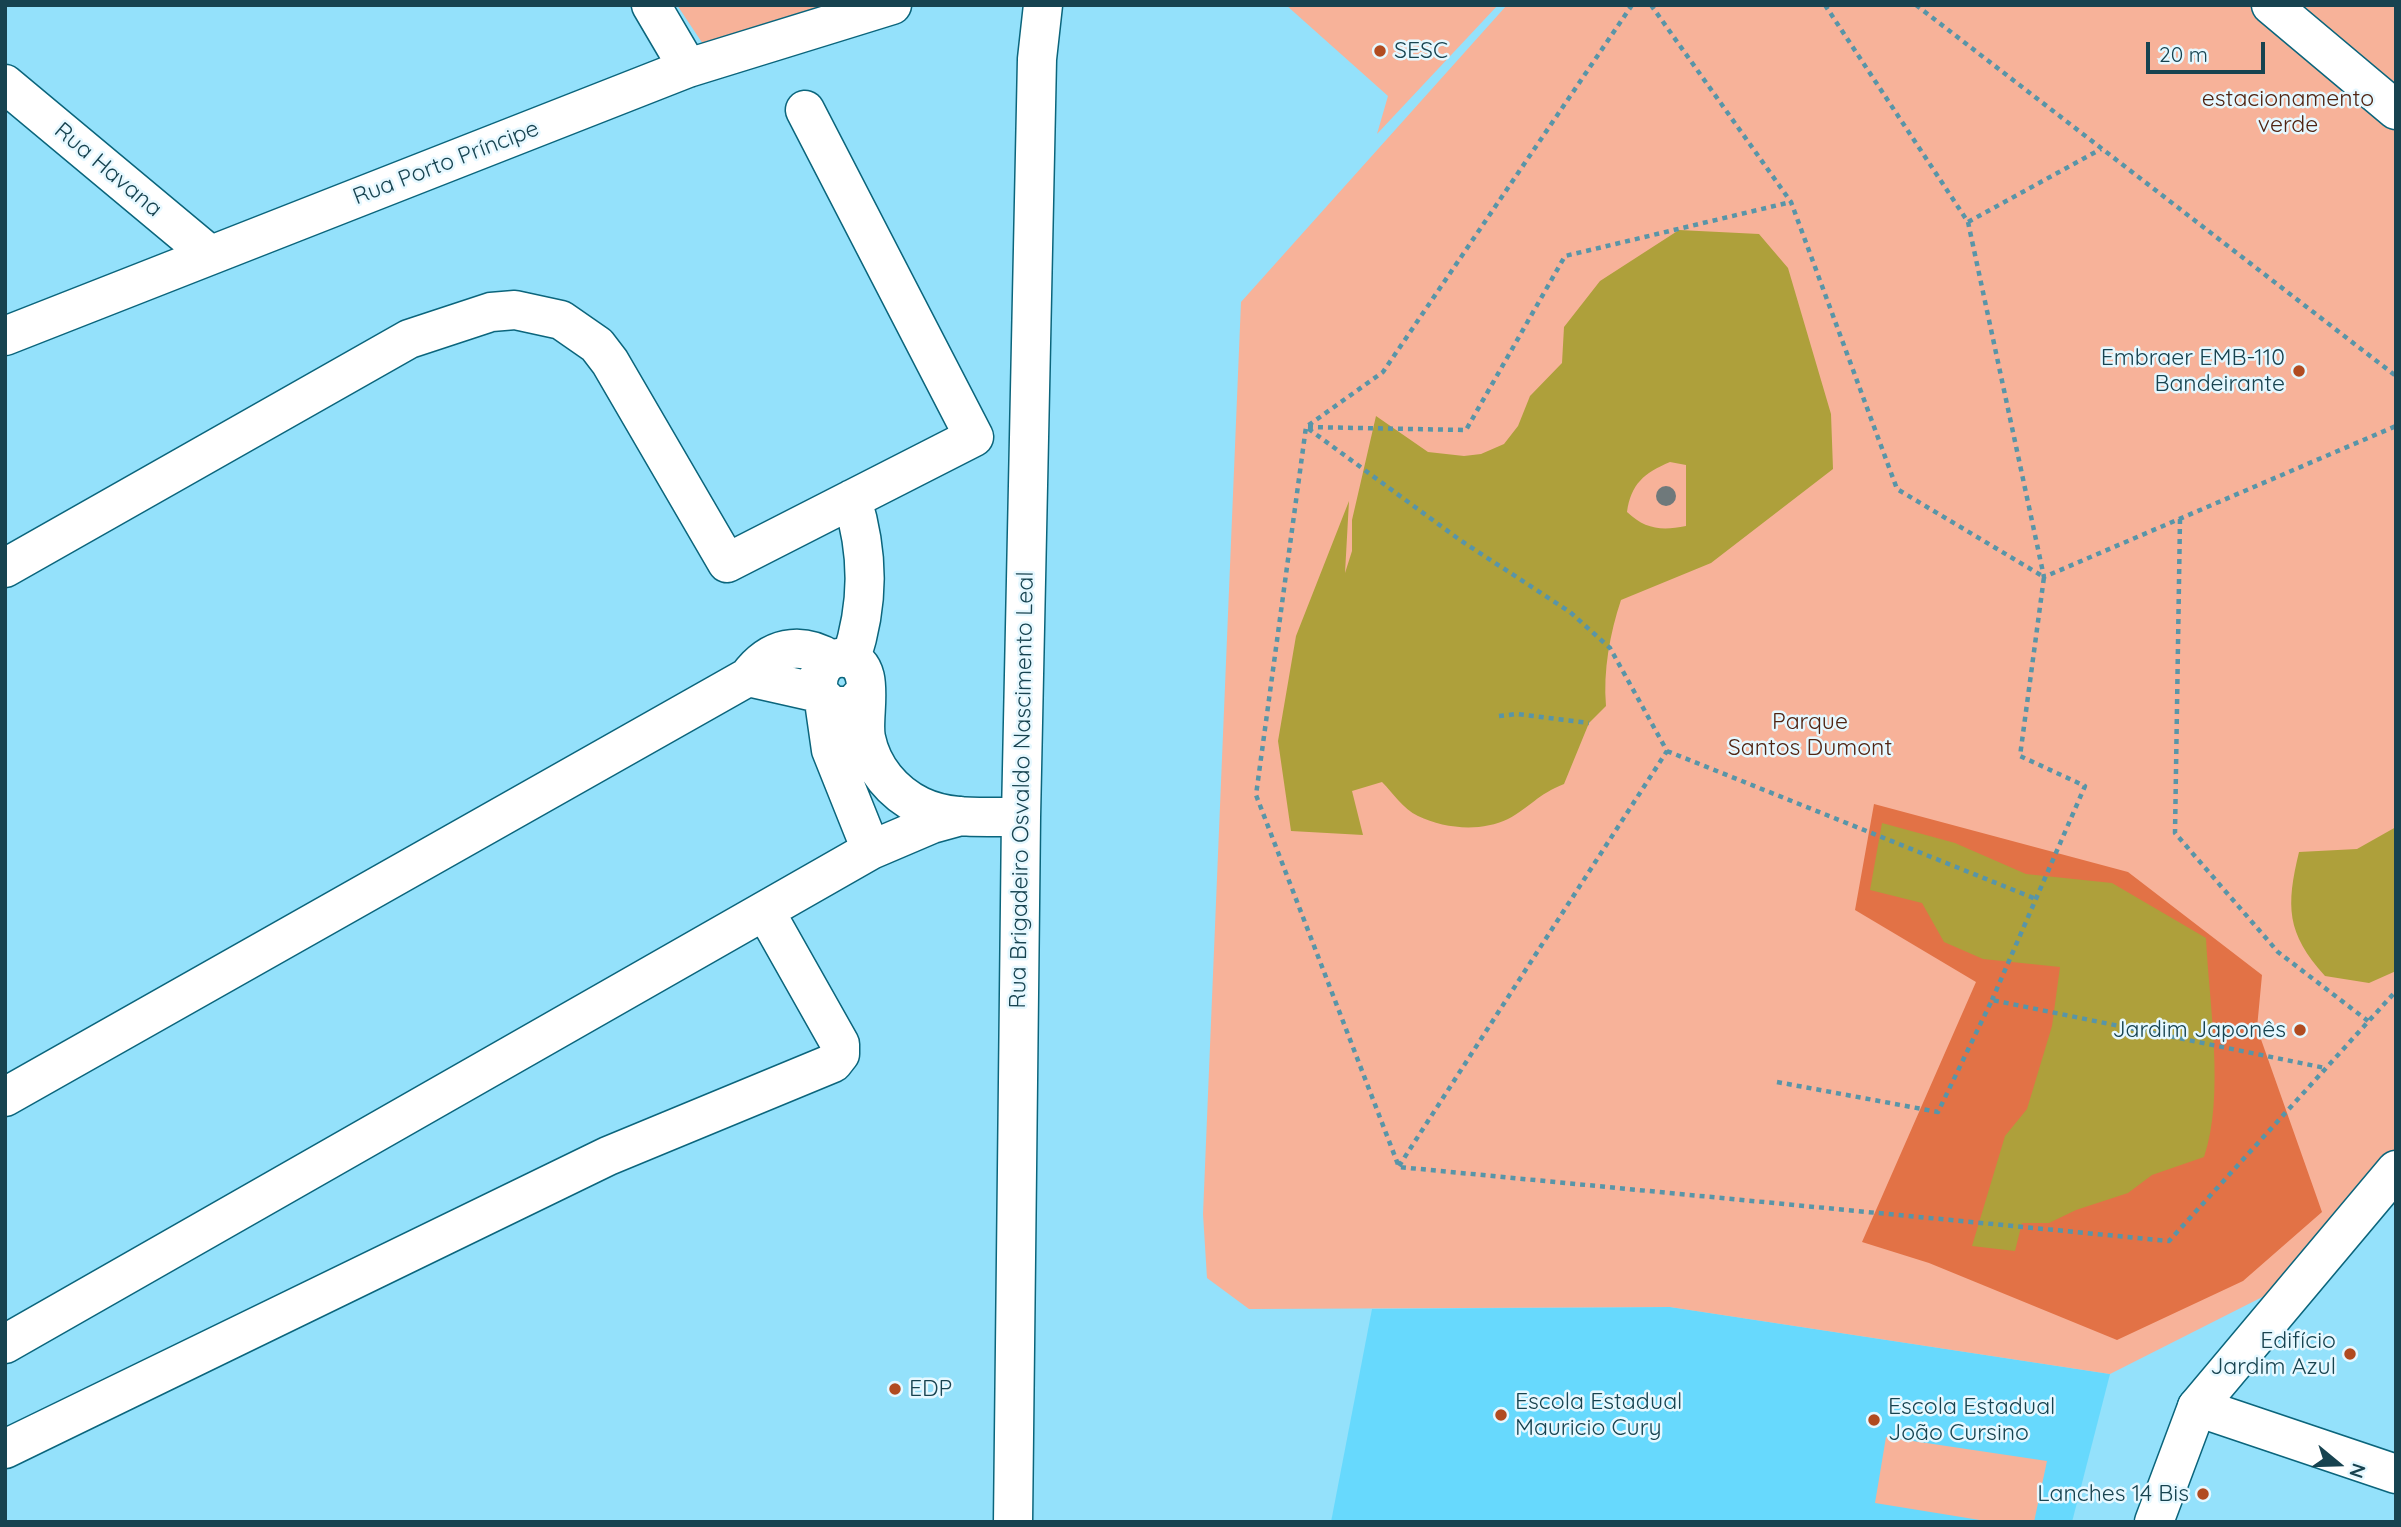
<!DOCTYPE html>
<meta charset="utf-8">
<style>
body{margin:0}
#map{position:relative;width:2401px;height:1527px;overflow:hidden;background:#94e1fb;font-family:Quicksand,sans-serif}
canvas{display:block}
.frame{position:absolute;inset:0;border:7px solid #174350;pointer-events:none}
.north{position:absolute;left:2303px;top:1429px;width:70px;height:70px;-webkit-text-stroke:5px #e6f8ff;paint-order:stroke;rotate:109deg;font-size:19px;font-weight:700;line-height:28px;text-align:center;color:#174350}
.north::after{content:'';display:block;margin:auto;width:24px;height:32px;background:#174350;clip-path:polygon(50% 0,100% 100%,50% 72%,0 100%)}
.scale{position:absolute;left:2146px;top:42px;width:119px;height:32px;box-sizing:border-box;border:4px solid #174350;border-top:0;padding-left:9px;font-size:21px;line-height:24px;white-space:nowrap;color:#174350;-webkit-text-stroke:5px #e6f8ff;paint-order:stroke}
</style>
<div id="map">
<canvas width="2401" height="1527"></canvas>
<div class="frame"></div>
<div class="north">N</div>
<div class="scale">20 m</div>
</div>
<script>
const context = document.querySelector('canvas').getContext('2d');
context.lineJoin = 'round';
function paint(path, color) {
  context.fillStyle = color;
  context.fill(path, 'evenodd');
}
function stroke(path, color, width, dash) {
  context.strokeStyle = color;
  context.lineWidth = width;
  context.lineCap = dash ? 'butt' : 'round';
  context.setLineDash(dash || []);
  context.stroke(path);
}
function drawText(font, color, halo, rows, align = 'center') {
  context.font = font + ' Quicksand,sans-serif';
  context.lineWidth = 5;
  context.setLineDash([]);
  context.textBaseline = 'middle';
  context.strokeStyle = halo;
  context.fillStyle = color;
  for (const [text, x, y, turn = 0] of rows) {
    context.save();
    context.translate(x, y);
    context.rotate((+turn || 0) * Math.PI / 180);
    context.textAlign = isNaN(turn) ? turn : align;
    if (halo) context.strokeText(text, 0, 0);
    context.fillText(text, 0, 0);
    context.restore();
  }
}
paint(new Path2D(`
 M1670,1307L2110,1374L2072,1522H1331L1372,1309Z`), '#67d9fd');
paint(new Path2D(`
 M677,5H853L713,59Z
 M1286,5H1498L1377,134L1388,96Z
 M1507,5H2396V1159L2298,1279L2110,1374L1670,1307L1249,1309L1207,1278L1203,1214L1241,302Z
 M1886,1437L2047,1461L2034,1522H1992L1875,1503Z`), '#f7b299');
paint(new Path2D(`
 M1874,804L2128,872L2262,975L2257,1028L2322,1212L2243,1281L2117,1340L1929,1263L1862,1242L1976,982L1855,910Z`), '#e27246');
paint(new Path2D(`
 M1679,230L1759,234L1788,268L1831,414L1833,469L1711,563L1621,600C1610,633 1603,671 1606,706L1589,723L1564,784C1538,794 1529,808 1508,819C1481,832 1445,829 1418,816C1403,809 1393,793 1382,782L1352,791L1363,835L1291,831L1278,741L1296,636L1349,501L1345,573L1352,551V520L1376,416L1428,452L1464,456L1481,454L1504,444L1518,426L1530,396L1562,363L1564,327L1600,281ZM1670,462L1686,465V526C1661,531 1645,529 1627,512C1631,484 1644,473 1670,462Z
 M1882,823L1955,843L2026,874L2112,883L2206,938C2209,1003 2225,1096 2204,1157L2152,1175L2128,1193L2076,1210L2049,1223H2022L2015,1251L1972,1246L2005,1136L2027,1109L2052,1026L2060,967L1983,959L1944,942L1922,903L1870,890Z
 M2396,827V971L2369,983L2325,976C2286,933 2286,906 2299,852L2357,849Z`), '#aea03b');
const minor = new Path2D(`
 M651,5L688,68
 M2271,5L2396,110
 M5,84L210,255
 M5,336L688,68L892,5
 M5,568L409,339L491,312L515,310L561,320L597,345L610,362L727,563L974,437L805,110
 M851,659C869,604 869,554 852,499
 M748,677L819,693
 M865,692L852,706H832L819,693C815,675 824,656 845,658C879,662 861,715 866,738C872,768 893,793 920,806C951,821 988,816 1021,817
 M824,701L831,750L871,850
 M5,1097L748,677C770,647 800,640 832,660
 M5,1344L871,850L932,824L961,816
 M2197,1407L2396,1474
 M5,1449L608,1156L833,1063L840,1054V1044L765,911
 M1013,1522L1021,817L1037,59L1043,5`);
const major = new Path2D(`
 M2154,1522L2197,1407L2396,1170`);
stroke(minor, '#0b657c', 41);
stroke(major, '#0b657c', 41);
stroke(new Path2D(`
 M1632,5L1383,372L1306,427L1256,795L1399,1167L2169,1241L2396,991
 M1651,5L1791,202L1897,489L2044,577L2020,756L2085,786L1992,1000
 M1825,5L1968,222L2101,149
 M1916,5L2396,376
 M1968,222L2044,577L2396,426
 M2180,519L2175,833L2278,952L2368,1021
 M1499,716L1517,714L1589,723
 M1667,751L2036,899
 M1777,1082L1938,1112L1992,1000L2325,1068
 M1399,1166L1667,751L1610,648L1570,612L1460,540L1306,427L1466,430L1565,256L1791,202`), '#5895a8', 4.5, [5, 5]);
stroke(minor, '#fff', 38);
stroke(major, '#fff', 38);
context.fillStyle = '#6f797b';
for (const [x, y] of [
 [1666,496]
]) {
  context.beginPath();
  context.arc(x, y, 10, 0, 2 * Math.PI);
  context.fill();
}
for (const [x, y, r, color] of [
 [1380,51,7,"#b14b20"],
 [2299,371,7,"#b14b20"],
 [2300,1030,7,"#b14b20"],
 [2350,1354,7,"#b14b20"],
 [895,1389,7,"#b14b20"],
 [1501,1415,7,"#b14b20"],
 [1874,1420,7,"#b14b20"],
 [2203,1494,7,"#b14b20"]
]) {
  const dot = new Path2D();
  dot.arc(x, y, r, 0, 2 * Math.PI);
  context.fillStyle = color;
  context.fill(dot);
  stroke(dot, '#e6f8ff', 2.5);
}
drawText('23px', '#174350', '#e6f8ff', [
 ["SESC",1394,51],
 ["Embraer EMB-110",2285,358,"right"],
 ["Bandeirante",2285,384,"right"],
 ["Jardim Japonês",2286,1030,"right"],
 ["Edifício",2336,1341,"right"],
 ["Jardim Azul",2336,1367,"right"],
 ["EDP",909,1389],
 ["Escola Estadual",1515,1402],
 ["Mauricio Cury",1515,1428],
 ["Escola Estadual",1888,1407],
 ["João Cursino",1888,1433],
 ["Lanches 14 Bis",2189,1494,"right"]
], 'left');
drawText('23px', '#502412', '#e6f8ff', [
 ["estacionamento",2288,99],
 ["verde",2288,125],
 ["Parque",1810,722],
 ["Santos Dumont",1810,748]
]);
drawText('23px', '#174350', '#e6f8ff', [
 ["Rua Porto Príncipe",446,163,-21],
 ["Rua Havana",108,170,40],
 ["Rua Brigadeiro Osvaldo Nascimento Leal",1022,790,-89]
]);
</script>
